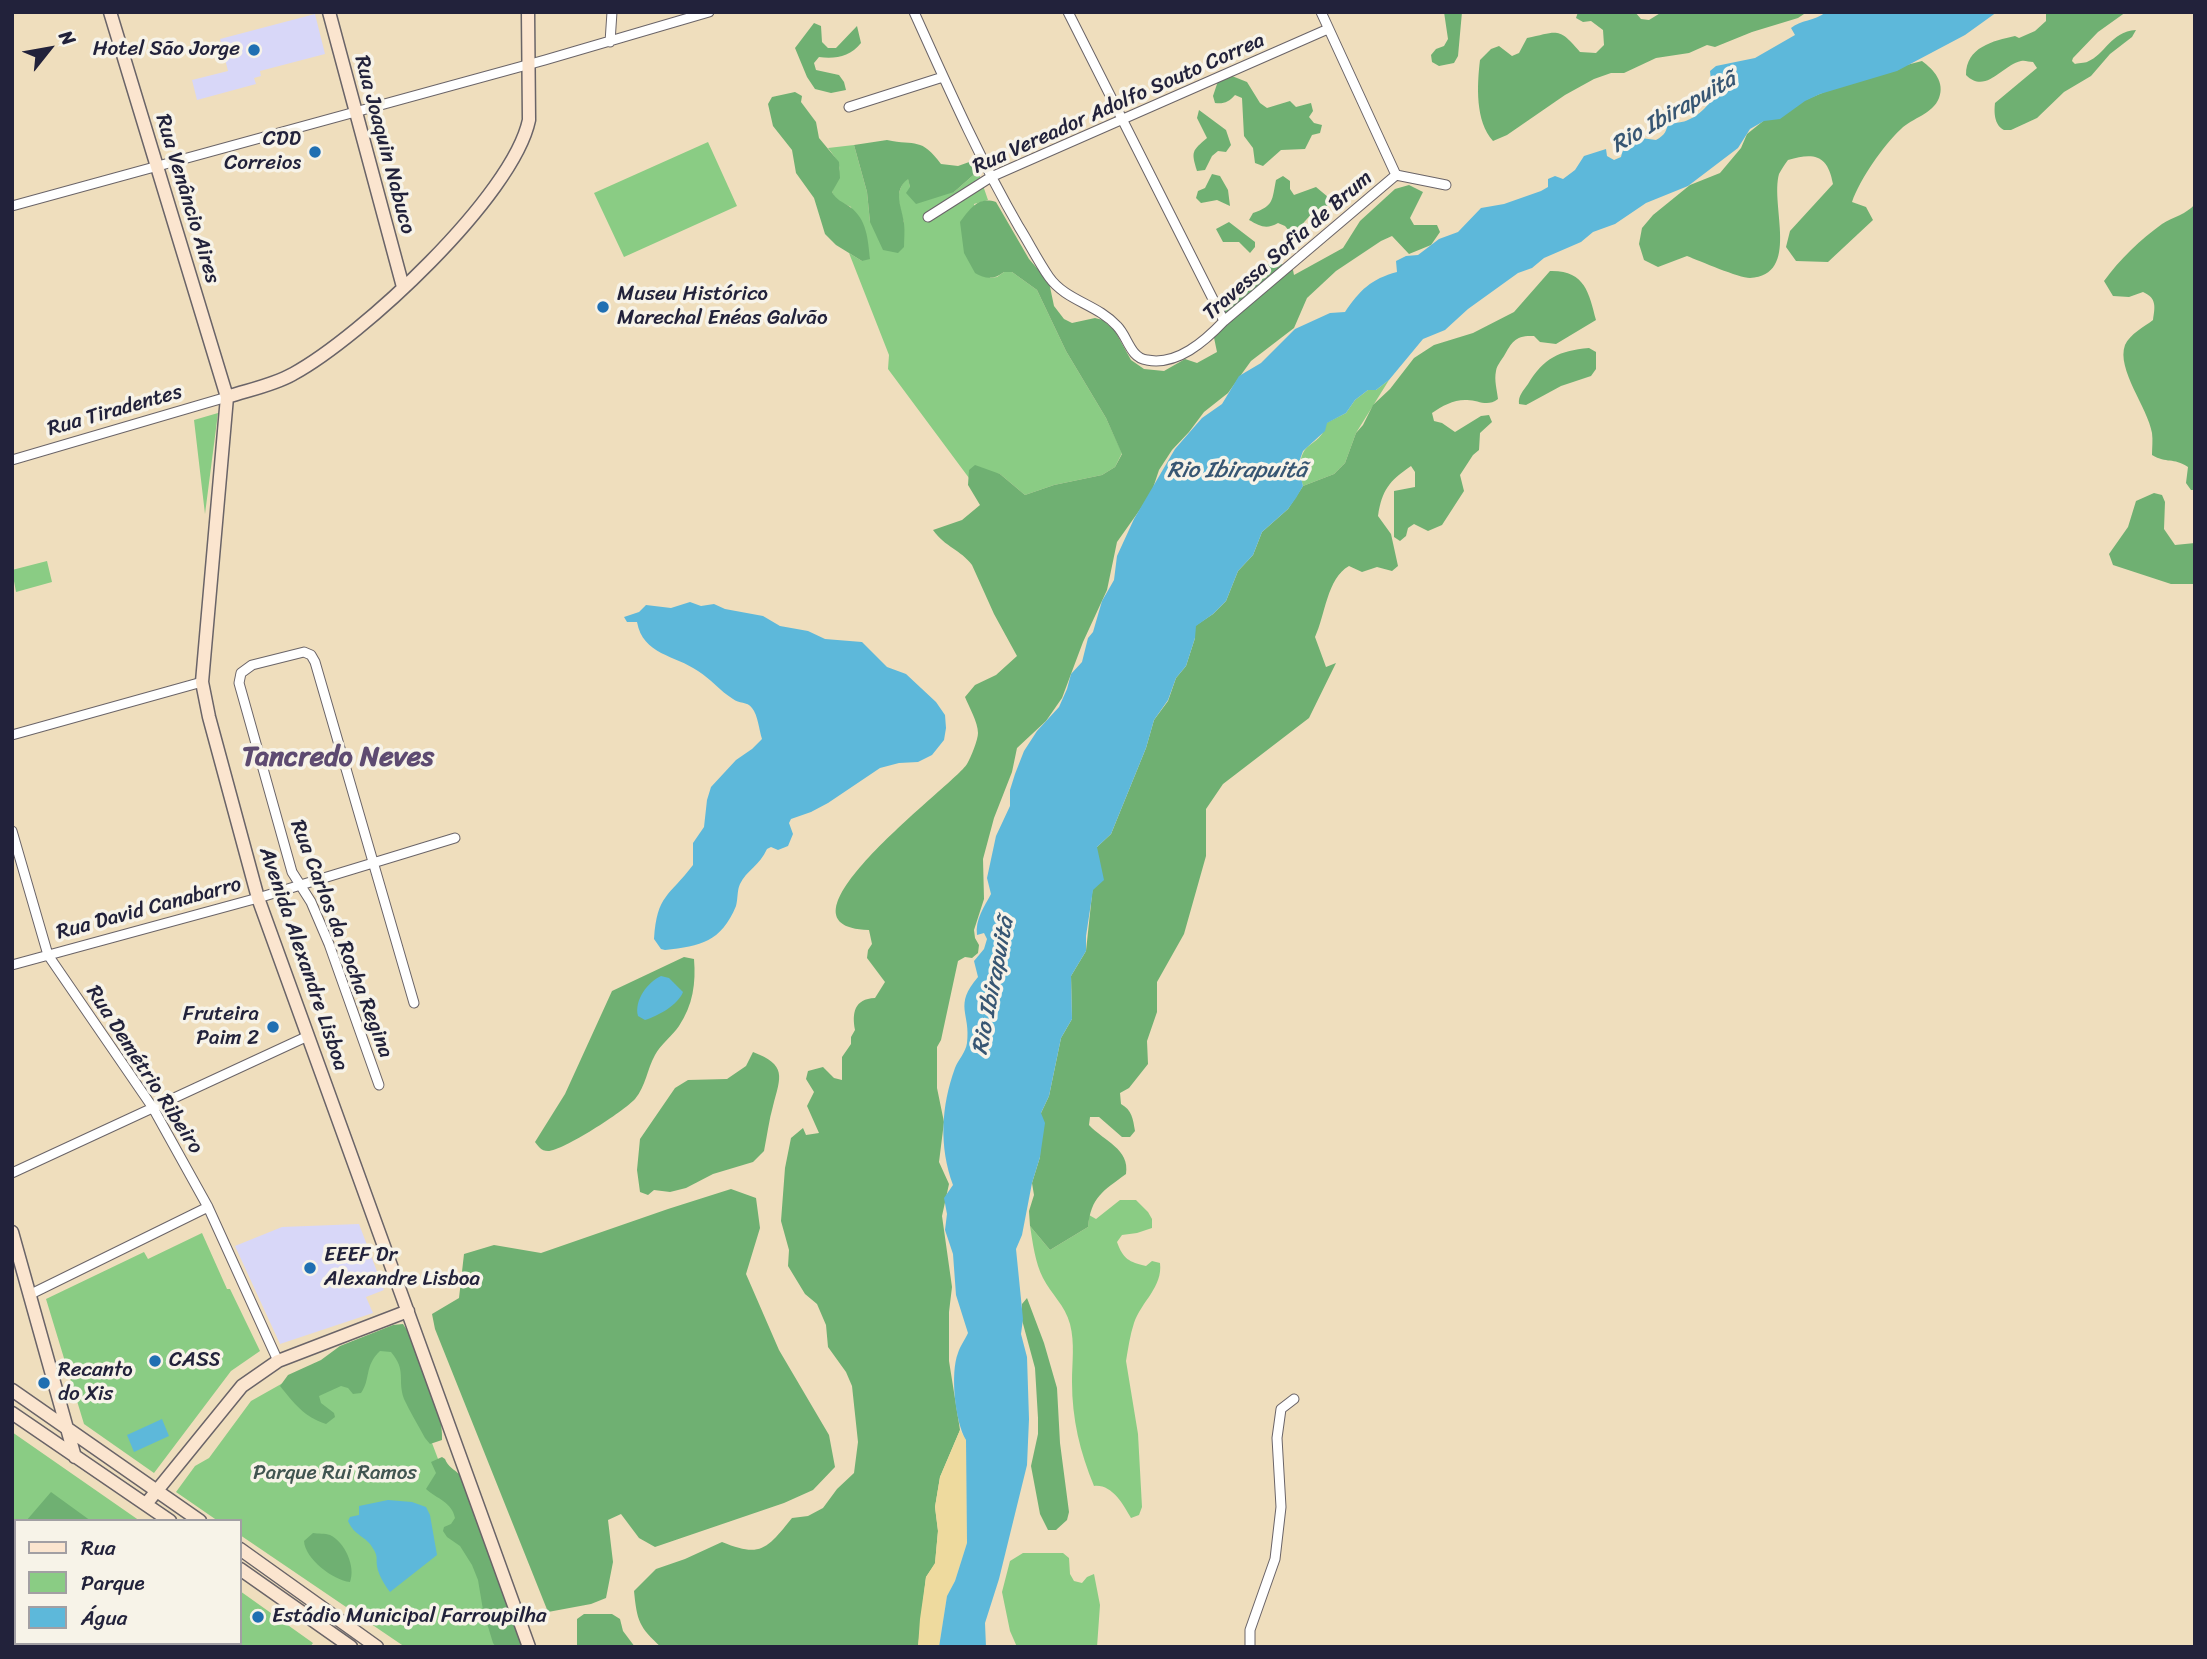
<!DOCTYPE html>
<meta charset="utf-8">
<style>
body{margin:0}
#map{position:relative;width:2207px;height:1659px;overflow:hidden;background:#efdebd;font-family:Sriracha,sans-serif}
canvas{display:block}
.frame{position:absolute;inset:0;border:14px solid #22223b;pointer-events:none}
.legend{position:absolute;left:14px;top:1519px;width:228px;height:126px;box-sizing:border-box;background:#f7f3e8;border:2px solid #a29fa3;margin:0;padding:9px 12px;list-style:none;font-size:21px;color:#22223b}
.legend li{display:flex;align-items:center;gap:14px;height:35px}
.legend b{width:35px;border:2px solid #a29fa3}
.north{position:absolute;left:14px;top:14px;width:70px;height:70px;-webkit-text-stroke:5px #f7f3e8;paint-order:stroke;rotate:59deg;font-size:19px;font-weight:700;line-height:28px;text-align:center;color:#22223b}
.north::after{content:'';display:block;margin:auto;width:24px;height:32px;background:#22223b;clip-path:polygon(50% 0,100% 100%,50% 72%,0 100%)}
</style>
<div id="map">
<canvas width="2207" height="1659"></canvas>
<div class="frame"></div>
<ul class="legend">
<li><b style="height:9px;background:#fbe5cf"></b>Rua</li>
<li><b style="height:19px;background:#8acc84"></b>Parque</li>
<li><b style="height:19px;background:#5db8da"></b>Água</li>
</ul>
<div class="north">N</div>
</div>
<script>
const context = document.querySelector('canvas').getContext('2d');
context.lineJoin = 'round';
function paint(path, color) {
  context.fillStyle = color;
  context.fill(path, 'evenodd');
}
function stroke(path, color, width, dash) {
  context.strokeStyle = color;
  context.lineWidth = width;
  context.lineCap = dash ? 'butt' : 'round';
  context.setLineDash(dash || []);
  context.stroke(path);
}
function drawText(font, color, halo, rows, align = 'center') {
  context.font = font + ' Sriracha,sans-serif';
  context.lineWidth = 7;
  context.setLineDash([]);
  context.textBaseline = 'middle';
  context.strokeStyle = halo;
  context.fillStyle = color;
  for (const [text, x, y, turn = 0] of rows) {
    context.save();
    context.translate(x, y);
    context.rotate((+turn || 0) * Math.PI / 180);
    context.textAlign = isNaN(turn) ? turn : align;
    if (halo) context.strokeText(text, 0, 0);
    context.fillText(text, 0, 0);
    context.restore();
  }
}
paint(new Path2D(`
 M315,14L325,54L260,71L261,76L254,78L256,84L197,100L192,80L228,71L220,39Z
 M359,1224L384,1290L366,1297L373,1313L280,1344L235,1246L282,1227Z`), '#d8d7f8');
paint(new Path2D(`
 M708,142L737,206L624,257L594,193Z
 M854,145L867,192L870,222L904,223C900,207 893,191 908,178L910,187L954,192L978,171L988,200L974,204L990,278L997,277L1004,272H1012L1037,290L1066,351L1106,418L1122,453L1115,467L1102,475L1054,485L1025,495L1000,474L969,470V478L888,369L889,355L849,253L862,261L851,207L836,200L832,192C839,168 846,171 828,148Z
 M1389,380L1356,433L1345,463L1334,474L1303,486C1292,435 1321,452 1326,423L1346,413L1355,400L1368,390H1376Z
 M218,413L205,514L194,420Z
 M47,561L52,582L16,592L12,570Z
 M1120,1200H1136L1148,1212L1152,1219V1228L1137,1233L1122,1235L1117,1242C1123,1259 1129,1262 1146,1266L1152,1261L1160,1263C1163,1287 1141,1302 1134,1323C1130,1335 1128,1349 1126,1361L1138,1434L1142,1507L1139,1515L1131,1518C1123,1504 1112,1484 1094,1486C1080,1452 1072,1419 1072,1382C1072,1363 1075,1343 1070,1324C1065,1305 1051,1294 1043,1278C1035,1262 1033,1244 1030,1226L1050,1250L1088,1227L1089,1215L1096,1219Z
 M202,1233L227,1289H230L260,1351L231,1371L154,1473L84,1424L46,1299L144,1252L148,1259Z
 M392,1337L509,1647H405L240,1535V1521H218L176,1492L195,1466L209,1458L251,1401L290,1379Z
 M12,1432L140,1521H16V1643H240V1591L313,1643L310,1647H12Z
 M1023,1553H1063L1069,1558L1070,1574L1074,1581L1082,1583L1087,1577L1094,1574L1100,1605L1097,1647H1017L1010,1631L1002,1592L1010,1561Z`), '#8acc84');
paint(new Path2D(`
 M1444,12H1462L1458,56L1454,63L1439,66L1432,62L1431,55L1436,49L1444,46L1448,39Z
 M1578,12H1635L1641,19L1649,20L1662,12H1807L1798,18L1752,32L1715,47L1707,45L1689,53L1656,58L1624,73H1611L1594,79L1565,95L1507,135L1493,141C1475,121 1477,85 1480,60L1491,49L1499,46L1512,56L1519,53L1527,38C1558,32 1558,26 1580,52L1596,53L1604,45L1603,30L1591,21L1583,22L1576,18Z
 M2046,12H2126L2098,32L2073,58L2072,61L2075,64C2076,63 2086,63 2087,62C2106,54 2110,32 2136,30L2132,37L2110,54L2091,76L2064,92L2037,118L2011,130H2004C1994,125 1994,112 1995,103L2037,68L2033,62C2029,62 2025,60 2021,61C2002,65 1986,95 1966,75C1966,47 1993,41 2015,36L2019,38L2035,31L2046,21Z
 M814,23L821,26L822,42L828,48H836L857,26L861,43C850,57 835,59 819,57L814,63L816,70L839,75L844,82L846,90L831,93L815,89L807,77L795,48Z
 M1922,61C1934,70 1945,82 1939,98C1933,114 1912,118 1901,129C1883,146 1860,179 1852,202L1866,207L1873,220L1828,262L1796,261L1786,247L1790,231L1833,184C1828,155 1814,152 1788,160C1785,164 1781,170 1779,174C1770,206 1801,275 1750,278C1739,278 1700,261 1687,256L1658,267L1644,260L1639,244L1642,228L1653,215L1690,185L1720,173L1741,148L1747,134L1772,114L1860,77Z
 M1232,76L1247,82L1260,103L1267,108L1290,101L1296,107L1311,103L1313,111L1309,117L1314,123L1322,125L1320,133L1312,135L1305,149L1281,150L1263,166L1255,163L1253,148L1244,136L1242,98L1235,95C1229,102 1224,104 1215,103L1213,96L1218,81Z
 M795,92L802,96L801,102L816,122L819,138L839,162L840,178L832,192C837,201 842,201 850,207C867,219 868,240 870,259L862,261L836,245L825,234L814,198L796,173L792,150L773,126L768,104L772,97Z
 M1199,110L1226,130L1231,145L1226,152L1218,151L1212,156L1205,170L1197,171C1191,151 1192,151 1207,138L1197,118Z
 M887,140C916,146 921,137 941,164L958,166L972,161L978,171L954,192L916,204L906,193L910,187L908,179C892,191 902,207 904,223C905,231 904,240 904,247L898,253L883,250L870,222L867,192L854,145Z
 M1212,174L1220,176L1228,190L1230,206L1217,200L1201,203L1196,198L1198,191L1205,188Z
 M1283,176L1290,181V189L1294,195L1316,187L1328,197L1329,205L1314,211L1298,229L1290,232L1285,226L1278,223C1266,230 1260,226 1249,220L1253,213C1274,206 1272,200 1276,180Z
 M1409,185L1423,192L1410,218L1414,225H1437L1440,232L1431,245L1409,254L1392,236L1381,241L1336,271L1307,298L1294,328L1251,361L1228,393L1204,412L1189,432L1172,450L1159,470L1151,494L1117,542L1107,590L1083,642L1062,698L1046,721L1017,748L1012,772L994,818L983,859L984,899L974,930L975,938L979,945L978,953L972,958L965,957L958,961L941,1040L937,1047V1088L944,1122L939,1162L949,1184L942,1216L952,1287L949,1312V1361L960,1430L940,1477L935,1507L938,1531L935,1564L926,1577L918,1647H661C639,1627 637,1621 634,1591L656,1569L685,1559L722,1542C761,1558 767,1549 792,1518L808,1516L823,1508L837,1489L854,1473L858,1442L852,1386L846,1372L828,1347L826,1325L817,1304L805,1294L788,1266L789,1250L781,1221L785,1168L791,1138L803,1128L806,1135L819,1133L807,1106L814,1092L806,1079L808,1071L823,1067L834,1078L842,1080V1057L851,1044V1037L855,1030C852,1013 854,999 875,998L885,982L867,958L868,950L872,944L869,930C760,927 955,784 967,764C971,757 978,740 978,733C978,722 969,707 965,697L975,685L996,675L1017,656L994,614L972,565C961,550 945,547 933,530L962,520L980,505L968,485L969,470L975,465L1000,474L1025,495L1054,485L1102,475L1115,467L1122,454L1106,418L1066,351L1037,290L1012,272H1004C994,280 985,279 975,273L964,253L960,222C970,209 978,196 996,202L1029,259L1049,282L1054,306L1064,319L1072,323L1095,318L1103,320L1115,331L1131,360L1144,369L1164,371L1185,359L1197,363L1217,352L1212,328L1224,319L1223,303C1245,292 1254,289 1265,265L1280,262L1285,269L1293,270L1294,275L1343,248L1360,221L1395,189Z
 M2195,204V490H2191L2186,483L2188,467C2173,457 2167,464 2152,455C2152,448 2153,440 2152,433C2148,408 2116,369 2125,345C2130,334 2144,327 2153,320C2155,307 2157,298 2143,292L2129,297L2113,296L2104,281C2119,260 2141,239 2162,224C2173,217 2187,214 2195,204Z
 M1229,222L1255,242V247L1250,253L1239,242H1223L1216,229Z
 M1550,271C1585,270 1589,293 1596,320L1556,344L1540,342L1534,336C1515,335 1512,342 1504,356C1501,361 1497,365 1496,371C1494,380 1497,390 1498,399C1486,408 1478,399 1465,400C1453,400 1442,406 1432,413L1434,421L1442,423L1455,432L1481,416L1489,415L1492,422L1480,433L1479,450L1473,455L1460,475L1464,491L1442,525L1428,531L1414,524L1408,528L1406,536L1400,541L1394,537V491L1415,487V472L1411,466C1389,481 1382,490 1378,516L1391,534L1398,566L1392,571L1377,567L1362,572L1349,566C1327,578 1325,616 1315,637L1326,667L1336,663L1309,718L1223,784L1206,809V856L1184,934L1157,982V1012L1147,1041L1148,1064L1129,1088L1120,1093L1121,1104C1132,1110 1133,1119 1135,1131L1130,1137H1122L1099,1117H1090L1089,1125C1104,1141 1130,1149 1126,1174C1103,1191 1091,1197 1088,1227L1050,1250L1030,1226L1029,1211L1034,1195L1032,1183L1040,1157L1041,1113L1049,1096L1061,1038L1072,1019L1071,976L1086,951L1097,847L1111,834L1146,748L1154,720L1168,701L1176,678L1186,666L1195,638V626L1213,614L1226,601L1238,571L1253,555L1262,532L1288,509L1303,486L1334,474L1345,463L1356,433L1363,425L1373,405L1390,389L1414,358L1434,345L1473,333L1514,312Z
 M1589,348L1596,352V369L1591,376L1561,386L1526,405L1519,404C1518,396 1523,391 1528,384C1544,358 1558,351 1589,348Z
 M2154,493L2162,495L2165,502L2164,529L2175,545L2195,543V584H2171L2113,565L2109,554L2128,527L2136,501Z
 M684,957L694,959C696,983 693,1005 679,1026C672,1036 661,1044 655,1055C647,1069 646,1086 635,1099C624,1111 563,1151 548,1151C541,1151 538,1146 535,1142L565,1094L612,991Z
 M753,1052C787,1065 781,1076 773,1106C769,1120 767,1136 764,1151L753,1162L713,1174L686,1188L670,1192L654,1190L648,1195L640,1192L637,1170L640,1139L675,1088L688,1080L727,1079L746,1066Z
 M731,1189L756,1198L760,1228L746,1274L779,1350L829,1435L835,1467L813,1490L784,1503L655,1547L639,1538L621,1514L608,1520L613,1562L606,1598L591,1604L548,1612L435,1329L432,1314L459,1298L464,1254L494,1245L541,1253L668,1209Z
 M1027,1298L1044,1343L1057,1388L1060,1443L1069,1512L1067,1520L1056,1530H1048L1040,1514L1031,1466L1038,1434V1418L1035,1368L1022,1320V1304Z
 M403,1324C420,1349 444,1410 442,1440L430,1444L425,1438C418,1425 410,1412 404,1399C397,1379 407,1371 391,1352L380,1351C364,1366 371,1379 361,1393L353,1394L348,1388L341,1386L319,1396L321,1403L334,1413L335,1417L326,1424C304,1417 294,1403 280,1386L288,1375L321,1360L340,1346L393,1325Z
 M442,1457L445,1459C448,1467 454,1469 460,1475C470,1486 476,1503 474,1517L486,1529L533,1647H496L493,1643L483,1610L478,1580L472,1565L460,1546L447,1537L443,1531L444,1527L451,1524L455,1518C452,1502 437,1499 426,1489L436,1473L431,1462Z
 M51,1492L91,1521H26Z
 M313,1533C318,1534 325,1533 330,1535C345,1542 356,1567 350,1582C333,1580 305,1559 304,1541Z
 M584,1614H612L620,1619L623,1631L635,1647H577V1619Z`), '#6fb072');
paint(new Path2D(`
 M960,1430L966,1440L967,1543L955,1581L947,1596L939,1647H918L920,1619L926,1577L935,1563L938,1531L935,1507L940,1477Z`), '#eeda9e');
paint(new Path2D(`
 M1826,12H1997L1965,35L1897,71L1820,94L1805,101L1780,119L1764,121L1750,129L1738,148L1688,186L1646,203L1615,224L1593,232L1581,242L1544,258L1532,268L1518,273L1468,309L1445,330L1423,339L1389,380L1376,390H1368L1355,400L1346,413L1327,423L1325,431L1303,451L1298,465L1303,486L1296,498L1288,509L1262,532L1253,555L1238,571L1226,601L1213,614L1196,626L1195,638L1186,666L1176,678L1168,700L1154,720L1146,748L1111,834L1097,847L1104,880L1093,890L1086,936V951L1071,976L1072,1019L1061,1038L1049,1096L1041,1113L1045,1123L1040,1157L1032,1183L1022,1235L1016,1249L1023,1319L1021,1334L1027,1357L1029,1419L1027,1465L999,1579L985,1623L986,1647H939L947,1596L955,1581L967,1543L966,1440C955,1422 950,1373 958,1353C960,1346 965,1340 968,1333L956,1295L953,1254L945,1230L947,1214L944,1198L953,1185C939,1147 941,1106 955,1068C958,1060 966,1052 967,1043C971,1013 953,1006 978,977L974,961L984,949L987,939L984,933L977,935C975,920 984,907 991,894L987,878L996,836L1010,806V790L1015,774L1024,751L1037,731L1059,707L1067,689L1071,674L1082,662L1088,638L1093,632L1102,601L1114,580L1117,556L1134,519L1175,449L1202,418L1222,404L1239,376L1261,363L1295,329L1330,313L1345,312C1360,290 1371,279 1397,272L1396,261L1406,256L1418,255L1439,239L1458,232L1481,208L1504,204L1541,191L1548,187V179L1555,176L1563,179L1575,170L1584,156L1606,149L1607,156L1614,160L1621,157L1625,141L1641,138L1656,140C1665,135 1667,131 1668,121C1684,128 1704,112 1713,98L1710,71L1716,66L1755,58L1795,35L1791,28C1800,20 1815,21 1826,12Z
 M690,602L701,606L714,604L725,609L763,616L780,626L808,631L825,639L862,642L887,667L906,674L936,702L945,715L946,728L944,740L932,755L918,762L899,763L880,768L828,803L811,812L791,819L789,823L793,834L788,846L778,850L771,847L767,849C760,865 746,871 740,884C737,890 738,899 736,906C721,942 701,946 665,950L661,949L654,939C657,894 669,897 693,865V843L704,827L707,800L711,787L736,760L752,749L762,739C759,730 758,715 752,708C747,701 739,704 733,699C720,691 711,679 698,671C675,655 643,655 637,622H627L624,617L639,612L646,605L671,608Z
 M661,976L669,978L683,992C678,1005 658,1016 645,1020L638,1016C634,1000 648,982 661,976Z
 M162,1419L169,1436L134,1452L127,1435Z
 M388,1500L412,1502L426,1507L430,1515L437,1555L390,1592C385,1586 378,1574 377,1566C376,1559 378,1557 374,1550C366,1535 355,1537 348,1521L350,1517L359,1515V1506Z`), '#5db8da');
const street = new Path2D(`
 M914,12C947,85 979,158 1019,227C1029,243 1038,261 1049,277C1066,301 1097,304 1117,326C1128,337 1130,358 1147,360C1177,366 1205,341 1224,321L1396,175L1446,185
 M1068,12L1224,321
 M1321,12L1396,175
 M610,42L612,12
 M849,107L943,77
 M12,206L545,60L709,12
 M928,217L991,177L1328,29
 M12,460L227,397
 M12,735L202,682
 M12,831L48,955L153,1108L208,1207L278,1361
 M12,965L258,898L455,838
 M379,1085L329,944L311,902L292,872L239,683L241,673L252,665L304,652L311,655L315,662L414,1003
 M12,1173L308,1036
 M31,1294L208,1207
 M1250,1647V1630L1275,1559L1281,1507L1277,1438L1281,1409L1294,1399`);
const secondary = new Path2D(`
 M110,12L227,397L202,682L209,717L258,898L529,1647
 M329,12L403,287
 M227,397C248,390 274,385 293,374C361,337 513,196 529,120L528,12
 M12,1232L75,1457
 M12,1390L200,1521
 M12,1413L170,1521
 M146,1504L242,1386L278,1361L408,1311
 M240,1549L377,1647
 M240,1569L351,1647`);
stroke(street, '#6a6468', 11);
stroke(secondary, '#6a6468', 15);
stroke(street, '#fff', 9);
stroke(secondary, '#fbe5cf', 12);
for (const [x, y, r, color] of [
 [254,50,7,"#1f6fb2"],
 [315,152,7,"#1f6fb2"],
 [603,307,7,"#1f6fb2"],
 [273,1027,7,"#1f6fb2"],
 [310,1268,7,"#1f6fb2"],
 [155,1361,7,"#1f6fb2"],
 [44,1383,7,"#1f6fb2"],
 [258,1617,7,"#1f6fb2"]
]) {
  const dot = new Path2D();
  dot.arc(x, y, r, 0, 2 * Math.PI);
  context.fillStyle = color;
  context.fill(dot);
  stroke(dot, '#f7f3e8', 2.5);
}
drawText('21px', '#22223b', '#f7f3e8', [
 ["Hotel São Jorge",240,50,"right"],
 ["CDD",301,140,"right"],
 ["Correios",301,164,"right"],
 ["Museu Histórico",617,295],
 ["Marechal Enéas Galvão",617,319],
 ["Fruteira",259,1015,"right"],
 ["Paim 2",259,1039,"right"],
 ["EEEF Dr",324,1256],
 ["Alexandre Lisboa",324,1280],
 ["CASS",169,1361],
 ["Recanto",58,1371],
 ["do Xis",58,1395],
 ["Estádio Municipal Farroupilha",272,1617]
], 'left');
drawText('21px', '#22223b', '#f7f3e8', [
 ["Rua Vereador Adolfo Souto Correa",1119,104,-24],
 ["Rua Joaquin Nabuco",384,145,75],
 ["Rua Venâncio Aires",187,199,73],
 ["Travessa Sofia de Brum",1288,246,-41],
 ["Rua Tiradentes",115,411,-16],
 ["Rua David Canabarro",149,909,-15],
 ["Rua Carlos da Rocha Regina",341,939,69],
 ["Avenida Alexandre Lisboa",303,959,71],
 ["Rua Demétrio Ribeiro",144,1070,57]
]);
drawText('21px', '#415551', '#f7f3e8', [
 ["Parque Rui Ramos",335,1474]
]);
drawText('italic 23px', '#375673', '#f7f3e8', [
 ["Rio Ibirapuitã",1674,113,-30],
 ["Rio Ibirapuitã",1237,471],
 ["Rio Ibirapuitã",994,986,-79]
]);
drawText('bold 28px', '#5e4b71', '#f7f3e8', [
 ["Tancredo Neves",338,758]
]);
</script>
